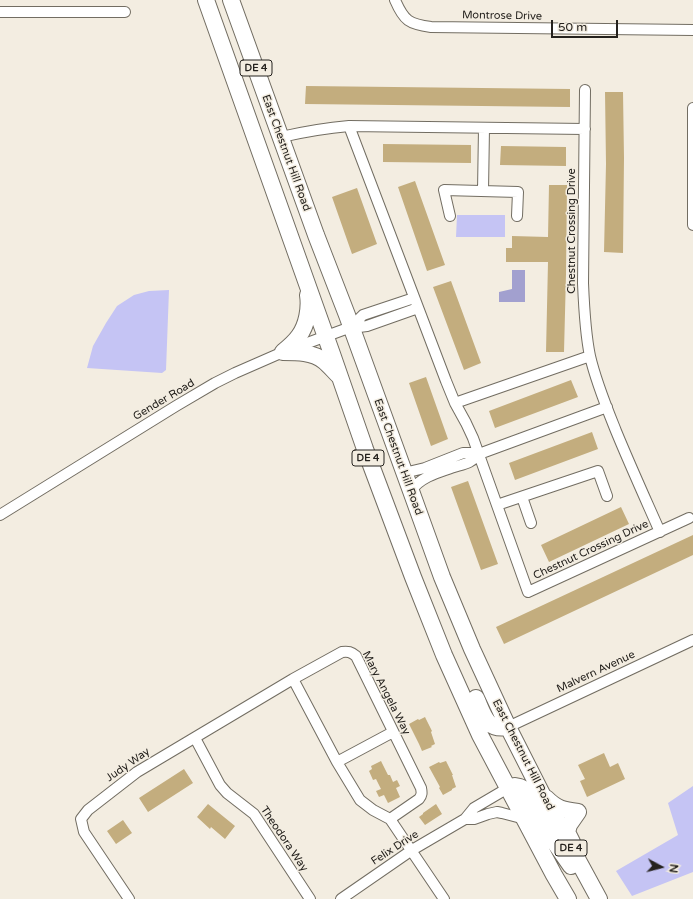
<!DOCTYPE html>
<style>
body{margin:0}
#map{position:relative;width:693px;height:899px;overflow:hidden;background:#f3ede1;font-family:"Varela Round",sans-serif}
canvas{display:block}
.north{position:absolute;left:641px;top:847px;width:40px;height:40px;-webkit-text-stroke:3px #f3ede1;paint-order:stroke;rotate:97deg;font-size:11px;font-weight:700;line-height:16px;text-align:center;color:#25221e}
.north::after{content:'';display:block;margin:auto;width:14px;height:18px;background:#25221e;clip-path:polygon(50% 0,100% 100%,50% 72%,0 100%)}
.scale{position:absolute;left:551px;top:20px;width:67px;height:18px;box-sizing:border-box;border:2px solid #25221e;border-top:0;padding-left:5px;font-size:12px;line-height:14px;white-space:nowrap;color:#25221e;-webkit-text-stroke:3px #f3ede1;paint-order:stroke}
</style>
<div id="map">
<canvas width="693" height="899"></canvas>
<div class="north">N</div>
<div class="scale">50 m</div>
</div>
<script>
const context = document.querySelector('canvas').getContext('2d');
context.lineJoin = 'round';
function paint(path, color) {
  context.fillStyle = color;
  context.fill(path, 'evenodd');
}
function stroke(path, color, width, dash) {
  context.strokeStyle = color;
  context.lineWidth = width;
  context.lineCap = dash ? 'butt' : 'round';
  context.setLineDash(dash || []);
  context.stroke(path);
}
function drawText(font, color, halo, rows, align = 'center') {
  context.font = font + ' "Varela Round",sans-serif';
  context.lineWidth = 3;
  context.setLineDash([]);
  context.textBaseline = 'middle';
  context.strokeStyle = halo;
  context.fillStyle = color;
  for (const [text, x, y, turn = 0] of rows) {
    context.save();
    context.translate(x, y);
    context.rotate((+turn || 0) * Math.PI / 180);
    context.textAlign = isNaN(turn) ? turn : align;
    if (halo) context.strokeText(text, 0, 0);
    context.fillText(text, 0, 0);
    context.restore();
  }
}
paint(new Path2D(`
 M457,215H505V237H456Z
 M169,290L166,370L162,373L87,368L93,346L106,323L117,306L134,295L149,291Z
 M693,786V872L632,896L616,871L678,835L668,803Z`), '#c5c4f4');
paint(new Path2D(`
 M512,270H525V302H499V292L512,289Z`), '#a2a0cf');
paint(new Path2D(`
 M306,86L570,89V107L305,104Z
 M605,92H623L624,158L623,253L604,252L606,164Z
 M383,144L471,145V163L383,162Z
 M501,146L566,147V166L500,165Z
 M415,181L445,265L427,271L398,187Z
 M549,185H567L566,274L564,352H546L548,262H506V248H512V236L548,237Z
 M357,188L377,244L352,254L332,197Z
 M451,281L481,363L464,370L433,287Z
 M426,377L448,439L431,446L409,383Z
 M571,380L578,397L495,428L489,411Z
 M592,432L598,449L515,480L509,463Z
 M468,481L498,564L481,570L451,487Z
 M621,507L629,524L549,562L541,545Z
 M693,535V555L504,644L496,627Z
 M425,717L432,731L431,732L435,744L431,746L432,747L422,751L419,744L409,724L418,719L419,720Z
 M604,753L610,767L618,763L625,779L587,797L580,781L585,779L578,765Z
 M381,761L388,775H390L393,782L397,780L400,786L396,788L400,797L388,803L384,795L379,797L376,791L381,789L376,779L373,780L369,771L372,769L371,766Z
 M446,761L453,775H452L456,787L452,789V790L443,795L439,788L440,787L429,767L439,762L440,763Z
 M184,769L193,783L148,812L139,798Z
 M208,804L235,826L225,839L211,827L210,829L197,817Z
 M436,804L442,814L425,825L419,817L423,814V813Z
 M123,820L132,833L116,844L107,831Z`), '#c3ad7e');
const street = new Path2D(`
 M395,0C404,21 409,24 431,27L693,30
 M0,12H125
 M585,90L583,283C584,307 585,332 590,356C596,382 606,406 616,431C630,465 645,498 660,532
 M693,108V225
 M349,126L446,381L455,403L466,423L473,438L528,592L689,518
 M281,137C303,132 326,128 349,126L585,129
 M483,191L484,128
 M450,216L444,190L518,192L517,216
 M351,327L363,315L414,298
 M455,403L590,356
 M403,471L408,472L425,468L463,453H470L479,454
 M411,491C420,477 439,472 454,467C464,464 472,463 479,454L607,407
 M522,497L531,523
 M497,505L598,471L607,496
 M0,515L176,406L215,383L235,373L283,352L351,327H359L367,326L418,308
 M293,679L337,762L360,800L373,810L390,819
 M508,727L693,640
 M195,738L220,785L227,793L254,814L310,899
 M337,762L393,732
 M390,819L444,899
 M465,819H474L488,814L497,812L502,813L525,819
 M129,899L84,832L81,819L88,810L137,772L293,679L342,652C348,651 351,652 356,656L421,788C422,793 422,795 419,799L390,819
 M341,899L412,850L465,819L474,808L508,788`);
const primary = new Path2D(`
 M206,0L332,354L365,449L413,577L444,655L480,735L554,875L568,899
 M231,0L316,235L347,315L411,491L442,577L472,649L508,727L543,796L599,899
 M283,352C289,347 295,342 299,336C307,325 310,308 308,295
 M283,352C297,352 313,352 324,361C329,365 333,370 338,375
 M476,698C484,715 486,731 508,727
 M508,788L515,786L520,787L527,791L548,833L571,866
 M546,798C557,809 563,810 578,812L569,825L567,832L572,842`);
stroke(street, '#726d62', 12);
stroke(primary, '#726d62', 18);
stroke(street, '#fff', 10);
stroke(primary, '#fff', 16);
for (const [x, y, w] of [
 [256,68,32],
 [368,458,32],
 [571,848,32]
]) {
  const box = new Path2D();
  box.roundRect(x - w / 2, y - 8, w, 16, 3);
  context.fillStyle = '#f3ede1';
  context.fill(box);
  stroke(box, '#25221e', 1);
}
drawText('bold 10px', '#25221e', null, [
 ["DE 4",256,68],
 ["DE 4",368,458],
 ["DE 4",571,848]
]);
drawText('11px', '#25221e', '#f3ede1', [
 ["Montrose Drive",502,16,1],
 ["East Chestnut Hill Road",286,153,70],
 ["Chestnut Crossing Drive",572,231,-90],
 ["Gender Road",164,400,-31],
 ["East Chestnut Hill Road",398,457,70],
 ["Chestnut Crossing Drive",591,550,-25],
 ["Malvern Avenue",596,672,-25],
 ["Mary Angela Way",386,693,63],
 ["East Chestnut Hill Road",523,755,63],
 ["Judy Way",128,765,-35],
 ["Theodora Way",284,839,56],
 ["Felix Drive",395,848,-33]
]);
</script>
